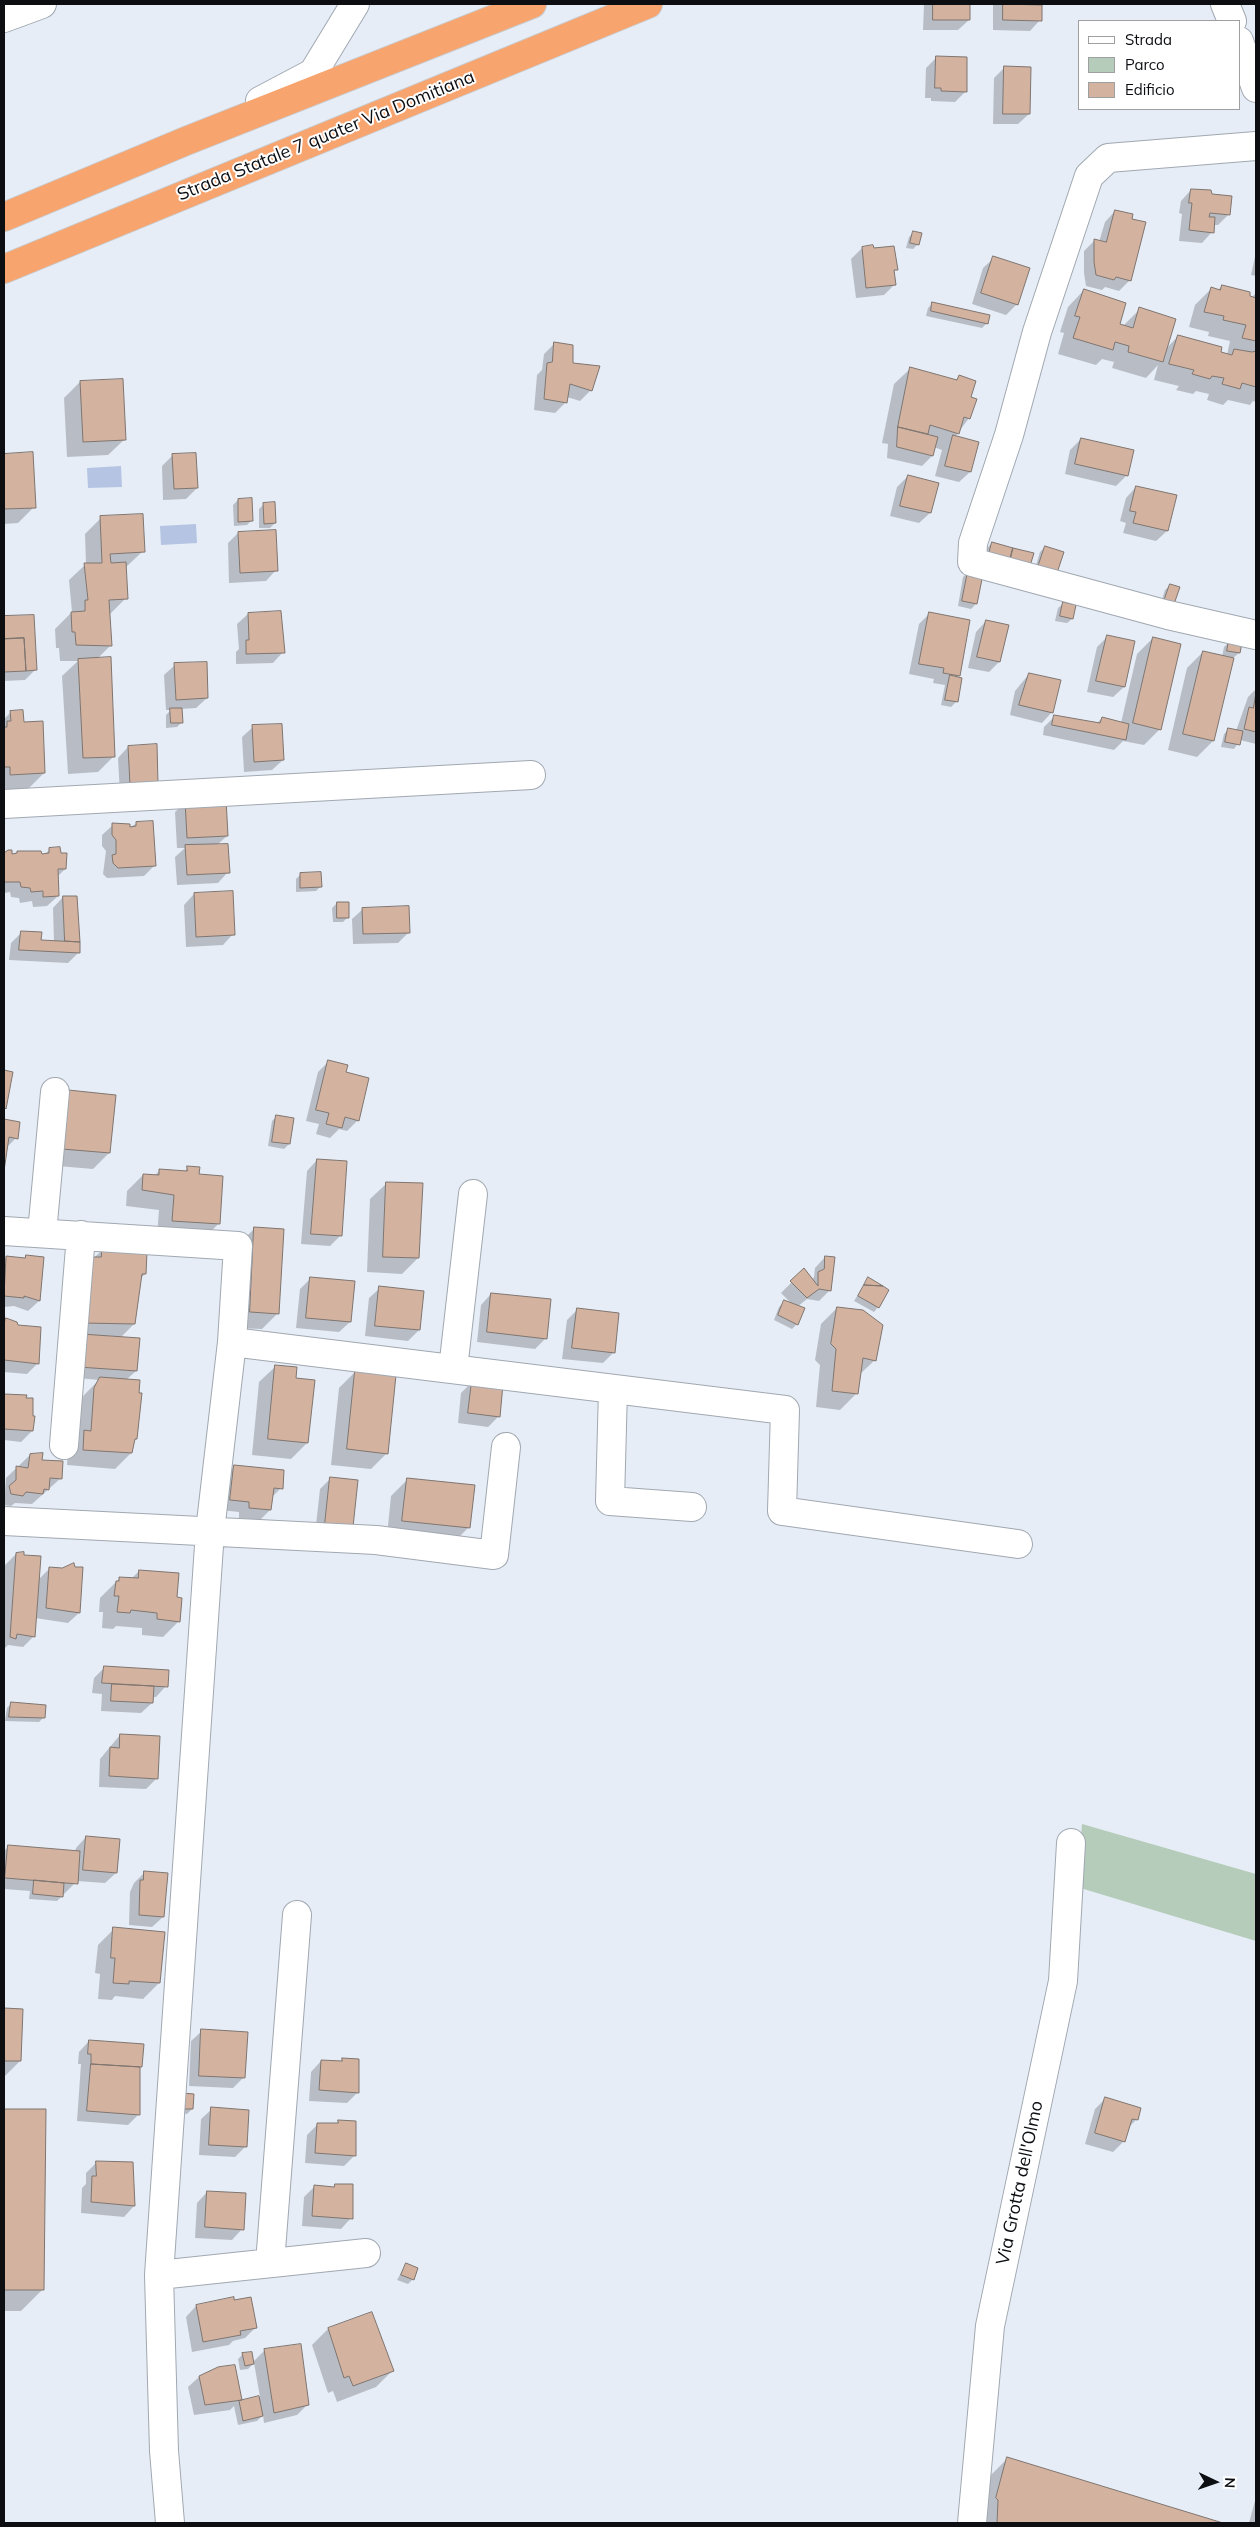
<!DOCTYPE html>
<style>
body{margin:0}
#map{position:relative;width:1260px;height:2527px;overflow:hidden;background:#e6edf7;font-family:Mulish,sans-serif}
canvas{display:block}
.frame{position:absolute;inset:0;border:5px solid #0c0e12;pointer-events:none}
.legend{position:absolute;left:1078px;top:20px;width:162px;height:90px;box-sizing:border-box;background:#fff;border:1px solid #9e9fa0;margin:0;padding:6px 9px;list-style:none;font-size:15px;color:#0c0e12}
.legend li{display:flex;align-items:center;gap:10px;height:25px}
.legend b{width:25px;border:1px solid #9e9fa0}
.north{position:absolute;left:1190px;top:2457px;width:50px;height:50px;-webkit-text-stroke:4px #fff;paint-order:stroke;rotate:93deg;font-size:14px;font-weight:700;line-height:20px;text-align:center;color:#0c0e12}
.north::after{content:'';display:block;margin:auto;width:18px;height:22px;background:#0c0e12;clip-path:polygon(50% 0,100% 100%,50% 72%,0 100%)}
</style>
<div id="map">
<canvas width="1260" height="2527"></canvas>
<div class="frame"></div>
<ul class="legend">
<li><b style="height:6px;background:#fff"></b>Strada</li>
<li><b style="height:14px;background:#b6ccbb"></b>Parco</li>
<li><b style="height:14px;background:#d3b2a0"></b>Edificio</li>
</ul>
<div class="north">N</div>
</div>
<script>
const context = document.querySelector('canvas').getContext('2d');
context.lineJoin = 'round';
function paint(path, color) {
  context.fillStyle = color;
  context.fill(path, 'evenodd');
}
function stroke(path, color, width, dash) {
  context.strokeStyle = color;
  context.lineWidth = width;
  context.lineCap = dash ? 'butt' : 'round';
  context.setLineDash(dash || []);
  context.stroke(path);
}
function drawText(font, color, halo, rows, align = 'center') {
  context.font = font + ' Mulish,sans-serif';
  context.lineWidth = 4;
  context.setLineDash([]);
  context.textBaseline = 'middle';
  context.strokeStyle = halo;
  context.fillStyle = color;
  for (const [text, x, y, turn = 0] of rows) {
    context.save();
    context.translate(x, y);
    context.rotate((+turn || 0) * Math.PI / 180);
    context.textAlign = isNaN(turn) ? turn : align;
    if (halo) context.strokeText(text, 0, 0);
    context.fillText(text, 0, 0);
    context.restore();
  }
}
paint(new Path2D(`
 M1082,1824L1256,1874V1941L1077,1887Z`), '#b6ccbb');
paint(new Path2D(`
 M121,466L122,487L88,488L87,468Z
 M196,524L197,543L161,545L160,526Z`), '#b4c4e2');
paint(new Path2D(`
 M924,4H969V20L958,30H923Z
 M993,4H1040V20L1030,31L993,30Z
 M937,57L966,91L955,102L931,101V98H925L926,68Z
 M1005,67L1029,114L1018,124H993L994,78Z
 M1191,190L1211,195L1228,215L1218,225H1213L1212,232L1202,243L1179,241L1182,214L1179,213L1181,201Z
 M1115,211L1130,280L1119,291L1105,287L1102,290L1086,286L1084,273V251L1094,241L1099,242L1105,222Z
 M914,232L918,244L913,249L906,248L909,237Z
 M893,247L897,269L893,272L895,284L884,295L856,298L851,259L862,248Z
 M1256,252V276L1251,275Z
 M994,258L1017,304L1006,315L972,304L983,268Z
 M1222,286L1251,298L1256,293V402L1253,401L1250,405L1228,400L1223,405L1207,400L1209,394L1196,391L1193,394L1176,390L1179,386L1154,380L1158,365L1146,378L1112,368L1114,362L1102,359L1096,365L1058,354L1064,333L1060,332L1068,307L1084,290L1118,324L1123,326L1140,309L1166,349L1178,336L1227,355L1230,341L1208,336L1209,332L1189,327L1195,305L1211,289L1218,290Z
 M933,303L987,323L982,328L926,316L928,308Z
 M554,344L591,390L580,401L567,397L566,402L555,413L534,410L537,375L542,370L544,354Z
 M911,368L955,381L959,377L969,398V418L955,437L970,472L959,482L935,476L942,450L934,447L932,456L922,466L887,458L888,444L882,443L894,384Z
 M80,382L125,439L108,455L67,457L64,398Z
 M1081,439L1127,475L1116,486L1065,474L1070,450Z
 M32,454L34,507L18,523L4,524V455Z
 M172,456L197,488L186,499L163,500L162,466Z
 M908,476L930,513L919,523L890,516L897,487Z
 M1136,487L1167,531L1156,541L1123,533L1126,523L1120,521L1126,498Z
 M238,500L252,520L247,525L234,526L233,505Z
 M264,504L275,523L270,528H259V509Z
 M101,518L143,551L125,568L126,598L109,615L110,646L97,659L114,756L98,772L68,774L62,676L78,661H60L59,648H56L55,629L72,612L69,580L86,564L85,534Z
 M238,533L276,570L266,581L229,583L228,543Z
 M992,543L1029,565L984,559L987,548Z
 M1045,547L1056,572H1034L1040,552Z
 M968,572L976,604L971,609L958,606L963,577Z
 M1170,585L1167,611L1159,609L1165,590Z
 M1063,604L1072,619L1067,623L1055,621L1058,608Z
 M248,614L283,652L273,663L236,664V652L239,649L237,624Z
 M929,614L959,675L956,678V702L951,707L941,705L945,685L933,683L934,679L909,674L919,624Z
 M33,616L35,670L25,680L4,681V618Z
 M986,621L999,662L989,672L968,668L976,632Z
 M1107,637L1124,687L1113,697L1087,692L1097,647Z
 M1153,638L1160,729L1144,745L1123,741L1114,750L1043,735L1044,727L1055,716L1097,723L1102,718L1121,723L1137,654Z
 M1229,642L1241,644L1239,653L1233,658L1213,741L1197,757L1168,750L1187,668L1203,652L1222,657L1224,647Z
 M175,665L207,698L196,708L181,709L182,722L177,727L166,728V715L171,710H166L164,675Z
 M1029,674L1052,712L1042,723L1010,715L1015,691Z
 M1256,689V744L1240,740L1234,749L1221,747L1224,734L1229,729L1236,731L1248,697Z
 M11,712L23,723L44,773L28,789L4,790V719Z
 M253,727L283,760L272,770L244,772L242,737Z
 M128,747L157,783L120,795L118,758Z
 M186,802L227,836L217,845L228,872L218,883L177,885L175,857L185,848H177L175,812Z
 M137,823L155,865L144,876L107,878L103,874L106,851L102,846V835L113,825L129,828Z
 M50,849L65,869L57,877L58,896L47,906L33,907L32,901L20,903L19,898L11,897L10,892L4,893V854L8,851L11,855L18,852L44,855Z
 M301,874L321,886L316,891L296,892V879Z
 M194,894L233,934L223,945L186,947L184,905Z
 M63,897H76L79,952L68,963L9,960L11,943L21,933L40,941L54,942L53,908Z
 M337,903L348,917L343,922H333L332,908Z
 M363,909L409,932L398,943L353,944L352,919Z
 M328,1062L345,1073L358,1120L347,1131L339,1129L330,1138L316,1134L319,1124L306,1121L318,1072Z
 M115,1096L109,1153L93,1169L46,1165Z
 M277,1116L289,1144L284,1149L268,1146L272,1121Z
 M4,1120L19,1123L16,1138L6,1148L4,1163Z
 M317,1160L341,1235L330,1246L301,1244L307,1171Z
 M188,1167L198,1176L219,1223L203,1240L157,1236L159,1210L126,1206L127,1191L143,1175L154,1176L160,1170L184,1172Z
 M387,1183L418,1258L402,1274L367,1272L370,1199Z
 M255,1228L278,1313L262,1329L234,1328L239,1244Z
 M102,1250L145,1274L141,1278L134,1324L120,1338L136,1371L126,1380L136,1439L133,1442L131,1453L115,1469L67,1465L68,1448L78,1405L84,1395L99,1380L68,1377L78,1274Z
 M7,1257L42,1259L39,1301L28,1311L14,1306L4,1307V1260Z
 M825,1257L830,1290L819,1301L807,1299L797,1307V1324L792,1329L774,1320L779,1307L784,1302L793,1305L781,1293L804,1270L812,1280L814,1277L815,1268Z
 M311,1278L350,1322L339,1332L296,1328L300,1289Z
 M868,1279L878,1307L874,1312L854,1301Z
 M380,1288L423,1292L419,1330L408,1341L365,1336L369,1298Z
 M491,1294L546,1338L535,1349L477,1342L481,1305Z
 M837,1308L875,1360L859,1375L856,1394L840,1410L816,1407L820,1365L815,1360L821,1324Z
 M577,1310L614,1352L603,1363L562,1359L567,1320Z
 M6,1320L38,1363L27,1374L4,1372V1322Z
 M276,1366L295,1379L307,1443L291,1459L252,1455L259,1382Z
 M355,1372L387,1453L371,1469L331,1465L339,1388Z
 M472,1382L499,1416L488,1427L458,1423L461,1393Z
 M4,1395L25,1396L32,1431L21,1442L4,1440Z
 M30,1455L40,1461L61,1478L32,1504L15,1503L11,1506L4,1505L6,1478Z
 M234,1466L281,1488L271,1498L270,1510L260,1520L239,1518V1512L220,1510L224,1477Z
 M330,1479L341,1537L315,1534L320,1489Z
 M407,1480L469,1527L453,1543L387,1536L391,1496Z
 M16,1554L38,1580L50,1568L79,1613L68,1623L35,1618L34,1636L23,1647L8,1645L4,1649L5,1565Z
 M139,1571L175,1598L179,1621L163,1637L142,1635V1628L116,1626L113,1629L102,1628L103,1612H99L100,1598L120,1578L131,1579Z
 M104,1668L166,1686L156,1697H152V1703L141,1713L101,1711L102,1694L92,1693L94,1678Z
 M12,1703L44,1717L39,1722L5,1721L7,1708Z
 M120,1735L157,1778L146,1789L99,1787L100,1759Z
 M86,1837L116,1873L105,1883L77,1881L57,1901L29,1899L30,1891L4,1889V1851L9,1846L75,1852L76,1848Z
 M144,1873L163,1917L152,1927L129,1925L130,1892L134,1883Z
 M114,1929L159,1983L143,1999L115,1996L112,2000L98,1999L100,1974L95,1973L98,1945Z
 M4,2009L22,2010L20,2061L4,2077Z
 M202,2031L244,2077L233,2088L189,2086L191,2041Z
 M89,2041L143,2045L137,2091H140L139,2114L128,2125L77,2121L81,2064H78L79,2052Z
 M343,2059L358,2092L347,2103L309,2101L311,2072L321,2061L339,2062Z
 M1105,2099L1136,2120L1128,2128L1124,2141L1113,2152L1085,2144L1095,2109Z
 M177,2100L192,2109L187,2114L176,2113Z
 M212,2109L246,2146L235,2157L199,2155L201,2119Z
 M4,2110L45,2111L42,2290L21,2311H4Z
 M339,2121L355,2155L344,2166L305,2163L307,2135L318,2124H336Z
 M96,2163L132,2164L134,2206L124,2217L81,2213L82,2188L86,2184V2173Z
 M335,2185L351,2218L341,2229L302,2226L304,2197L314,2187L333,2188Z
 M207,2192L242,2229L232,2240L195,2238L197,2203Z
 M406,2264L413,2279L408,2284L397,2280Z
 M196,2306L256,2327L245,2338L233,2341L229,2345L192,2352L186,2317Z
 M371,2313L392,2371L376,2387L337,2402L333,2391L328,2393L312,2345L328,2329Z
 M264,2351L308,2404L297,2415L264,2423L263,2415L257,2421L238,2425L234,2406L230,2410L194,2415L188,2387L199,2377L234,2367L241,2402L260,2397L254,2363L248,2369L240,2370L238,2359L243,2354L253,2362Z
 M1007,2459L1218,2523H982L981,2515L991,2475Z
 M1256,2497V2523H1249Z`), '#0003');
const building = new Path2D(`
 M933,4H970V20H933Z
 M1003,4L1042,5V21L1003,20Z
 M936,56L967,57V92L941,91V88H935Z
 M1004,66L1031,67L1030,114H1003Z
 M1191,189L1211,190L1212,194L1232,196L1230,215L1210,213L1209,217H1215L1214,233L1189,230L1192,203H1189Z
 M1115,210L1133,214L1132,219L1146,222L1131,281L1116,277L1114,280L1096,275L1094,262V239L1106,242Z
 M913,231L922,233L919,245L910,243Z
 M873,245L874,248L894,246L898,270H894L896,285L866,288L862,247Z
 M993,256L1030,268L1018,305L981,293Z
 M1222,285L1250,292V296L1256,298V341L1242,338L1246,325L1223,320L1224,316L1204,312L1211,287L1220,290Z
 M1084,289L1126,303L1120,324L1133,328L1139,307L1176,319L1163,362L1128,352L1129,346L1115,342L1113,350L1073,338L1080,317L1075,316Z
 M932,302L990,315L988,324L931,311Z
 M1178,335L1222,347L1221,352L1232,355L1234,349L1252,352L1256,351V387L1242,383L1240,389L1222,384L1224,378L1212,376L1210,379L1192,374L1194,370L1169,364Z
 M554,342L573,345V363L600,366L592,391L570,384L567,403L544,399L547,363L552,362Z
 M910,367L957,380L959,375L976,381L971,397L977,399L970,419L964,417L959,434L930,425L928,434L898,427Z
 M123,379L126,440L83,442L80,381Z
 M898,427L938,437L933,456L897,447Z
 M953,435L979,442L971,472L945,466Z
 M1081,438L1134,450L1128,476L1075,464Z
 M33,452L36,508L4,509V454Z
 M196,453L198,488L174,489L172,454Z
 M908,475L939,483L931,513L900,506Z
 M1136,486L1177,495L1168,531L1133,523L1136,512L1130,511Z
 M252,498L253,521L238,522V499Z
 M275,502L276,523L264,524L263,503Z
 M143,514L145,552L110,554L111,563L126,562L128,599L109,600L112,646L76,645L75,632H72L71,612L85,611V600H88L84,563H102L100,516Z
 M276,530L278,571L240,573L238,532Z
 M992,542L1013,548L1010,560L989,554Z
 M1045,546L1064,552L1057,573L1038,567Z
 M1013,548L1034,553L1030,566L1010,560Z
 M968,571L983,574L977,604L962,601Z
 M1170,584L1180,587L1173,607L1163,604Z
 M1063,602L1076,605L1073,619L1060,616Z
 M281,611L285,653L246,654V640H249L248,613Z
 M929,612L970,620L960,676L943,673L944,668L919,664Z
 M34,615L37,670L26,671L24,638L4,639V616Z
 M986,620L1009,625L1000,662L977,657Z
 M1107,635L1135,641L1125,687L1096,681Z
 M1153,637L1181,644L1161,730L1133,723Z
 M24,638L26,671L4,672V639Z
 M1229,640L1242,643L1240,653L1227,651Z
 M1203,651L1234,658L1214,741L1183,734Z
 M111,657L115,757L83,758L78,659Z
 M207,662L208,698L176,700L174,663Z
 M1029,673L1061,680L1053,713L1019,705Z
 M950,675L962,678L958,702L945,700Z
 M1256,693V732L1244,729L1249,707L1253,708Z
 M170,708H182L183,723H171Z
 M23,710L24,722L43,721L45,773L10,775V767H4V727H7V721H11L10,711Z
 M1054,715L1100,723L1102,717L1129,724L1126,740L1052,725Z
 M282,724L284,760L254,762L252,725Z
 M1228,728L1243,731L1240,745L1225,742Z
 M157,744L158,784L130,785L128,746Z
 M226,799L228,836L187,838L185,800Z
 M153,821L156,866L118,868L113,863L112,855L116,854V840L112,835V823L130,824V827L136,826V822Z
 M228,844L230,873L187,875L185,845Z
 M60,847L61,853H67L66,869H58L59,896L43,897V891L31,892L30,888L21,887L20,882H4V853L8,850H12V854L17,853V851H41L42,854L49,853V848Z
 M321,872L322,887L300,888V873Z
 M233,891L235,935L196,937L194,893Z
 M63,896H77L80,942L65,941Z
 M337,902H349V918H337Z
 M409,906L410,933L363,934L362,908Z
 M21,931L42,932L41,940L80,942V953L19,950Z
 M328,1060L348,1065L346,1072L369,1078L359,1121L345,1117L342,1128L326,1124L329,1113L316,1110Z
 M4,1070L13,1072L6,1109L4,1107Z
 M68,1090L116,1095L110,1153L62,1149Z
 M276,1115L294,1118L290,1144L272,1142Z
 M4,1119L20,1122L18,1139L9,1137L4,1171Z
 M317,1159L347,1161L342,1236L311,1234Z
 M187,1166L200,1167L199,1174L223,1176L220,1224L172,1221L174,1195L142,1190L143,1174L159,1175V1169L187,1171Z
 M386,1182L423,1183L419,1258L383,1257Z
 M254,1227L284,1229L279,1314L250,1312Z
 M102,1249L147,1252L146,1274H142L135,1324L83,1323L85,1298H90L93,1257H101Z
 M26,1255L44,1257L40,1301L24,1296V1298L4,1296L6,1256L25,1258Z
 M825,1256L835,1257L831,1291L819,1289L807,1298L790,1281L804,1268L818,1286V1272L824,1269Z
 M310,1277L355,1281L351,1322L306,1318Z
 M868,1277L883,1286L864,1285Z
 M864,1285L883,1286L889,1290L879,1308L858,1296Z
 M379,1286L424,1291L420,1330L375,1326Z
 M491,1293L551,1299L547,1339L487,1332Z
 M784,1300L805,1308L798,1325L778,1315Z
 M837,1307L863,1310L883,1325L876,1361L863,1358L858,1394L832,1391L836,1349L831,1344Z
 M577,1308L619,1313L615,1353L572,1348Z
 M6,1318L17,1322L18,1325L41,1327L39,1364L4,1360V1324Z
 M81,1334L140,1338L137,1371L78,1367Z
 M275,1365L297,1367L296,1378L315,1380L308,1443L268,1439Z
 M355,1371L396,1375L388,1454L347,1449Z
 M100,1377L140,1380L139,1393H142L137,1439H135L132,1453L83,1450L84,1430L91,1431L94,1388Z
 M472,1381L503,1384L500,1417L468,1413Z
 M4,1394L27,1395L26,1398H33V1416H35L33,1431L4,1429Z
 M43,1453L42,1460L63,1461L62,1479L50,1478L49,1490L44,1489L43,1494L26,1492L23,1496L11,1494L9,1486L16,1480V1466L28,1468L30,1454Z
 M234,1465L284,1470L283,1489L274,1488L271,1510L249,1508V1502L230,1500Z
 M330,1477L358,1480L353,1527L325,1524Z
 M407,1478L475,1485L470,1528L402,1521Z
 M24,1552V1555L41,1556L35,1637L17,1634L16,1639L10,1637L16,1553Z
 M74,1563L75,1567H83L80,1613L46,1608L49,1567L62,1568Z
 M139,1570L179,1573L177,1597L182,1598L180,1622L157,1619V1613L131,1610L130,1613L117,1612L119,1596H114L116,1581H119V1577L138,1578Z
 M104,1666L169,1670L168,1687L102,1683Z
 M112,1684L154,1686L153,1703L111,1701Z
 M11,1702L46,1705L45,1718L9,1717Z
 M120,1734L160,1736L158,1779L109,1776L110,1747L119,1748Z
 M86,1836L120,1839L117,1873L83,1870Z
 M8,1845L80,1851L78,1884L5,1878Z
 M144,1871L168,1873L164,1917L139,1915L140,1880H143Z
 M34,1880L64,1883L63,1897L33,1894Z
 M113,1927L165,1932L160,1983L129,1981V1984L113,1983L115,1958H111Z
 M4,2008L23,2009L21,2061H4Z
 M201,2029L248,2032L245,2078L199,2076Z
 M89,2040L144,2044L142,2067L91,2064V2054H88Z
 M342,2058L359,2059V2093L319,2090L321,2060L342,2061Z
 M91,2064L140,2067V2115L87,2111Z
 M182,2093L194,2094L193,2109H181Z
 M1105,2097L1141,2108L1138,2120L1132,2119L1125,2142L1095,2133Z
 M211,2107L249,2110L247,2147L209,2145Z
 M4,2109H46L44,2290H4Z
 M338,2120L356,2121V2156L315,2153L317,2123H338Z
 M96,2161L133,2162L135,2206L91,2202L92,2176H96Z
 M335,2184H353V2219L312,2216L314,2185L334,2187Z
 M207,2191L246,2193L244,2230L205,2227Z
 M406,2263L418,2268L414,2280L401,2275Z
 M234,2297V2300L251,2297L257,2328L240,2331L241,2335L203,2342L196,2305Z
 M372,2312L394,2371L353,2386L349,2376L344,2378L328,2328Z
 M301,2344L309,2405L274,2413L264,2349Z
 M252,2352L254,2364L245,2366L242,2353Z
 M235,2365L242,2400L205,2405L199,2376L218,2367Z
 M259,2396L263,2416L243,2421L239,2401Z
 M1007,2457L1223,2523H997L998,2500L996,2498Z`);
paint(building, '#d3b2a0');
stroke(building, '#7f756f', 1);
const minor = new Path2D(`
 M1225,4L1232,21
 M4,18L42,4
 M1239,41L1256,88
 M260,101L313,73L355,4
 M1256,146L1108,158L1089,176L1037,332L1009,435L973,543L972,562L1168,615L1256,635
 M4,804L531,775
 M4,1231L238,1246L232,1342L210,1531L159,2275L164,2451L170,2523
 M42,1233L55,1092
 M232,1342L785,1410L782,1511L1018,1544
 M453,1369L473,1194
 M613,1389L610,1501L692,1507
 M64,1445L81,1235
 M4,1521L376,1540L494,1555L506,1447
 M270,2263L297,1915
 M159,2275L366,2253
 M972,2523L990,2326L1063,1981L1071,1843`);
const highway = new Path2D(`
 M4,217L186,141L532,4
 M4,269L648,4`);
stroke(minor, '#a1a8b1', 30);
stroke(highway, '#cacacb', 30);
stroke(minor, '#fff', 28);
stroke(highway, '#f7a46e', 28);
drawText('18px', '#0c0e12', '#fff', [
 ["Strada Statale 7 quater Via Domitiana",326,136,-22],
 ["Via Grotta dell'Olmo",1020,2183,-78]
]);
</script>
